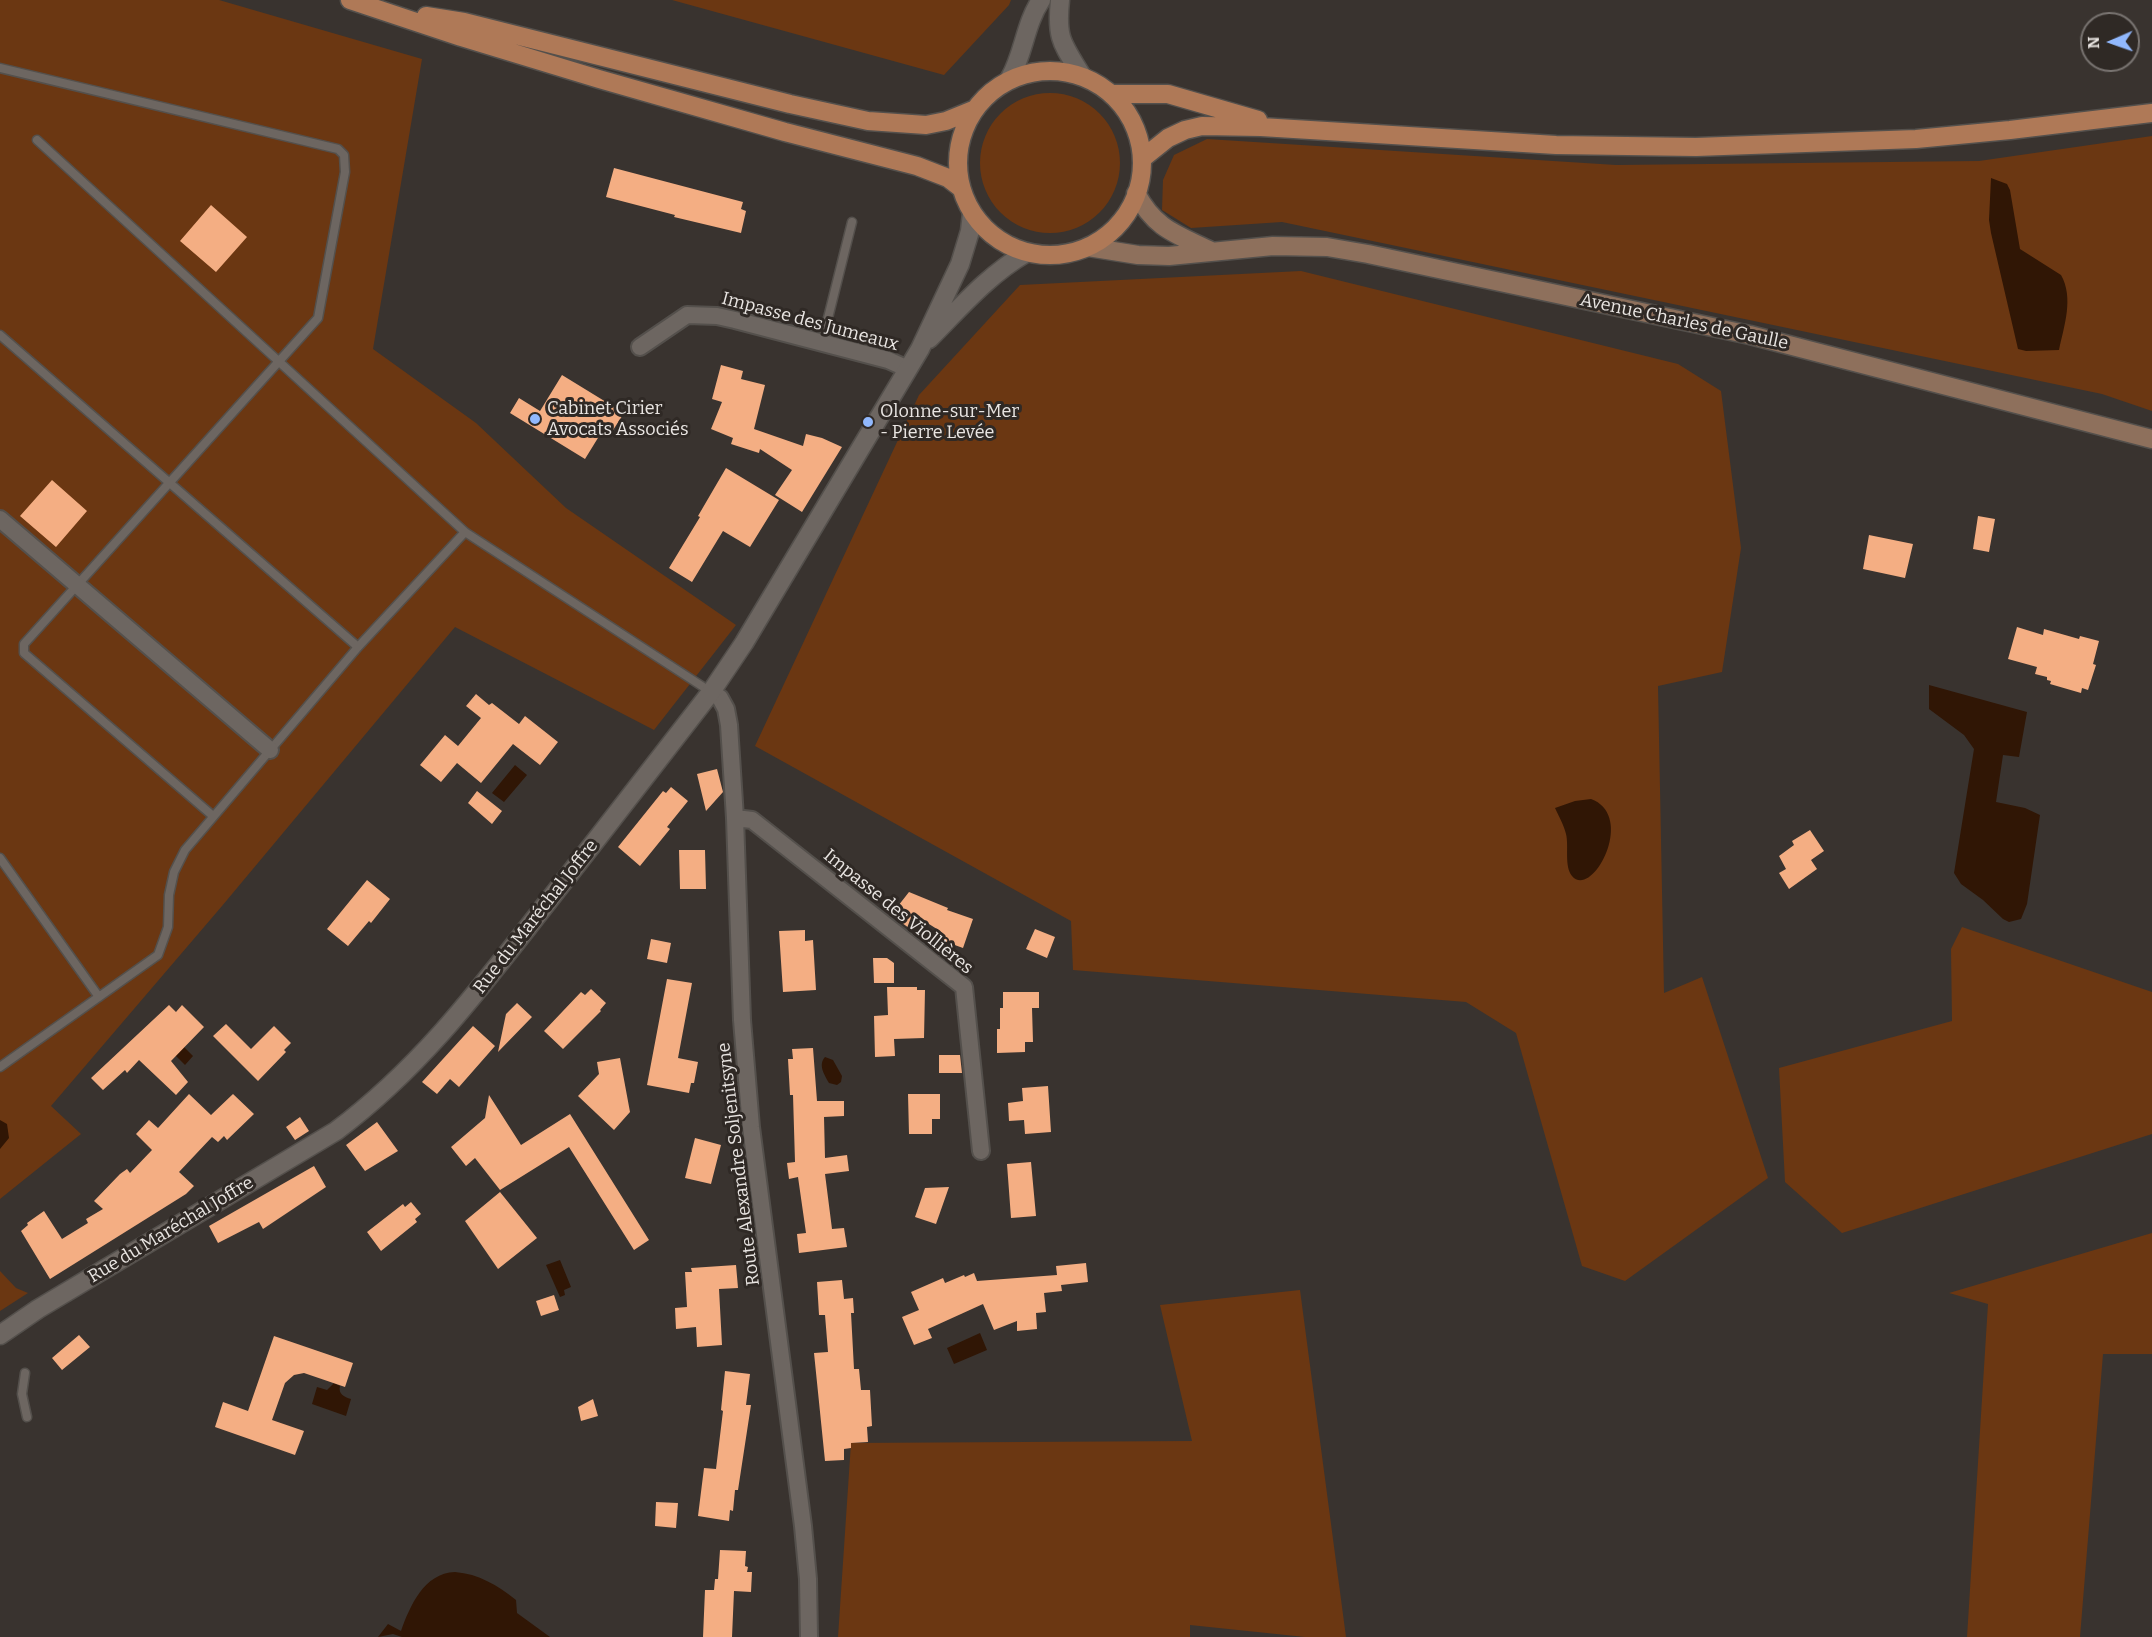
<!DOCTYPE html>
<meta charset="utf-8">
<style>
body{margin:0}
#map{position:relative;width:2152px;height:1637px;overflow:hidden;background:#39332f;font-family:Bitter,serif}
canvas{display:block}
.north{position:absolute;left:2080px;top:12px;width:60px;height:60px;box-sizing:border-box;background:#2f2925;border:2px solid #797471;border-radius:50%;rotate:268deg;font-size:16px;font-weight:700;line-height:24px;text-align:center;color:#e9e5e2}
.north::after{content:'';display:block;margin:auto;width:21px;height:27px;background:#91b8fd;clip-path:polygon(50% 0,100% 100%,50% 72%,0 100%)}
</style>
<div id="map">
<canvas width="2152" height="1637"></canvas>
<div class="north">N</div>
</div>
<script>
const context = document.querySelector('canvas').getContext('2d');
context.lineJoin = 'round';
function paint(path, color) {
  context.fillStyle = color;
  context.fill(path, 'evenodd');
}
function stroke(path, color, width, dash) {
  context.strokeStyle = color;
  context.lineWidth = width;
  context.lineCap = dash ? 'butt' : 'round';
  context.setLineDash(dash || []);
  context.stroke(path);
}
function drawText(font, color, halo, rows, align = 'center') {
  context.font = font + ' Bitter,serif';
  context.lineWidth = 6;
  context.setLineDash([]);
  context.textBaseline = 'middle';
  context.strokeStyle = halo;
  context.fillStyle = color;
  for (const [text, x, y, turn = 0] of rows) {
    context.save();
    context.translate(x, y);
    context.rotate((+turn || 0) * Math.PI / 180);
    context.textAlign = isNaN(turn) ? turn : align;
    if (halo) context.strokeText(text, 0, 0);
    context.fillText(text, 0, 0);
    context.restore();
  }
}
paint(new Path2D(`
 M0,0H219L422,59L373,349L476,423L566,508L736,625L654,730L455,627L222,906L51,1106L81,1134L0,1199Z
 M672,0H1011L1009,5L944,75Z
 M980 163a70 70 0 1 1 140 0a70 70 0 1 1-140 0Z
 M2152,136V411L2102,394L1282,222L1191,228L1162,210L1163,180L1174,155L1207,139L1616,165L1979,161Z
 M1301,271L1678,364L1721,391L1741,548L1722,672L1658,686L1664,993L1702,977L1768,1178L1625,1281L1582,1266L1516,1033L1466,1002L1073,970L1071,921L755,746L919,395L1020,285Z
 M1962,927L2152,992V1134L1842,1233L1785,1182L1779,1068L1952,1021L1951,949Z
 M2152,1233V1354H2103L2080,1637H1967L1988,1304L1949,1293Z
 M0,1271L16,1288L28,1293L0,1311Z
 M1300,1290L1346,1637H1305L1190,1625V1637H838L851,1443L1192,1441L1160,1305Z`), '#6b3712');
paint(new Path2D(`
 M1991,178L2007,184L2010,190L2020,249L2061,275C2074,298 2064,326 2059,350L2026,351L2018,349L1991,233L1989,220Z
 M1929,685L2027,712L2019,757L2003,755L1996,802L2025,808L2040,815L2027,904L2021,919L2009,922L2003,919L1983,900L1961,884L1954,873L1974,749L1964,735L1929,709Z
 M515,765L527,775L504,802L492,793Z
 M1591,799C1637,816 1592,900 1572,876C1564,866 1569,846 1566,834C1564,825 1559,817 1555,808L1575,801Z
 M176,1039L193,1056L185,1065L168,1048Z
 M825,1057L833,1060L842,1076L841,1082L837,1085L829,1083C824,1074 818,1065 825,1057Z
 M0,1118V1120L7,1124L9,1138L0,1149Z
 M560,1260L571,1287L564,1290L565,1295L560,1297L546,1265Z
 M980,1333L987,1350L954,1364L947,1348Z
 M334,1383L340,1386C338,1394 344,1397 351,1399L346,1416L312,1404L317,1387L327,1390Z
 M455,1572C479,1574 497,1585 516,1600L517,1613L550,1637H402L393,1634L378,1637L388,1624L401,1631C410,1606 424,1573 455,1572Z`), '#301605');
paint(new Path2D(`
 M614,168L743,202L741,209L746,211L741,233L674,217L675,215L606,197Z
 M211,205L247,237L216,272L180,241Z
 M721,365L743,371L741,379L765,385L754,429L803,446L806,434L822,438L842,447L802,512L775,495L792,470L760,449L759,453L731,444L733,438L711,429L722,402L712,399Z
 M562,375L624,413L608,438L601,433L585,459L510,413L519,398L540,411Z
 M726,468L779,500L750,547L723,531L692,582L669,568L700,517L698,516Z
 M52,480L87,511L56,547L20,516Z
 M1978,516L1995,519L1989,552L1973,549Z
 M1869,535L1913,544L1905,578L1863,569Z
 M2017,627L2043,635L2044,629L2079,639L2080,636L2099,641L2093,664L2096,665L2088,690L2082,688L2081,693L2050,684L2051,681L2047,680V677L2035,674L2037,667L2008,659Z
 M476,694L489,705L492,703L519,724L525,716L558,742L540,765L513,744L481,783L457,763L441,782L420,765L445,735L458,746L481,718L466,706Z
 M717,769L723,792L706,811L697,774Z
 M671,787L688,801L667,827L670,829L640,866L618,847L663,791L666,793Z
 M477,791L502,811L492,824L468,803Z
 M1810,830L1824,851L1811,860L1817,869L1789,889L1779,873L1786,869L1779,856L1794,845L1792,841Z
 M679,850H705L706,889H680Z
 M367,880L390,899L371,923L369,921L348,946L327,929Z
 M909,892L948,908L947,910L973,919L963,948L938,939L940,931L918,917L909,928L891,915Z
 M1035,929L1055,937L1047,958L1026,949Z
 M805,930V941L813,940L816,990L783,992L779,931Z
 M651,939L671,943L667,963L647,959Z
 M873,958H887L894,963V983H874Z
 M667,979L692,983L678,1058L698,1062L694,1083H691L689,1093L647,1085Z
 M887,987H917V990H925L924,1038L894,1039L895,1056L875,1057L874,1016L888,1015Z
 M591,989L606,1003L600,1010L601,1011L563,1049L544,1031L581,992L585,995Z
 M1003,992H1039V1008H1032L1033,1042H1025V1052L997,1053V1029H1000V1008H1003Z
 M517,1003L532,1017L498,1052L506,1014Z
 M169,1005L176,1012L182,1005L204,1027L171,1061L188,1082L176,1095L139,1060L127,1073L125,1070L103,1090L91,1078Z
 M226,1024L251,1049L274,1026L291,1043L284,1050L286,1052L258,1081L213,1036Z
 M473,1026L495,1046L459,1087L450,1079L437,1094L422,1082Z
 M813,1048L817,1101H844V1116L824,1117L825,1158L847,1155L849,1171L825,1174L832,1229L844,1228L847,1247L799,1253L797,1234L806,1233L798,1177L789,1179L787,1163L795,1162L793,1095H790L788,1059H793L792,1049Z
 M939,1055H960L962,1073H939Z
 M620,1058L630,1112L614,1130L578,1096L599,1074L597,1062Z
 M1048,1086L1051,1132L1025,1134L1024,1120L1009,1121L1008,1103L1023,1101L1022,1088Z
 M189,1094L211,1115L233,1094L254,1114L227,1140L224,1136L218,1142L212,1137L179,1172L194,1186L186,1194L50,1279L21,1231L28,1225L27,1223L44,1211L62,1239L88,1223L86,1219L103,1209L94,1201L120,1174L127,1169L130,1173L152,1150L136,1134L149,1120L158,1128Z
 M908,1094H940V1119H932V1134H909Z
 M489,1095L521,1145L570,1114L649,1240L634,1250L569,1147L500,1190L475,1158L466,1166L451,1147L485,1118Z
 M300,1117L309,1131L295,1140L286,1127Z
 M377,1122L398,1151L365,1171L346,1145Z
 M695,1138L721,1145L711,1184L685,1178Z
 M1031,1162L1036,1216L1011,1218L1007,1164Z
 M314,1166L326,1187L263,1229L259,1222L218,1243L209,1226Z
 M949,1187L936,1224L915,1217L925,1188Z
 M500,1192L537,1238L498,1269L465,1221Z
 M411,1202L421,1214L415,1219L417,1222L381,1251L367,1232L403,1204L405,1207Z
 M1086,1263L1088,1282L1061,1285L1062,1291L1044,1293L1046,1312L1036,1313L1037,1329L1017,1331V1321L994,1330L983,1304L928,1329L932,1338L914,1345L902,1317L919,1310L911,1292L943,1278L945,1283L964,1275L965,1277L974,1273L977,1281L1057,1275L1056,1266Z
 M736,1265L738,1288L719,1289L722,1345L697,1347L696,1327L676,1329L675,1308L687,1307L685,1272H692L691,1268Z
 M842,1280L844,1299L853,1298L854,1313H851L854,1369H859L861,1390H870L872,1426L867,1427L868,1442L851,1443V1448L844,1449V1460L825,1461L814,1353L828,1352L825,1315H819L817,1282Z
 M554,1295L559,1310L541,1316L536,1301Z
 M79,1335L90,1347L62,1370L52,1358Z
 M274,1336L353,1363L345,1387L304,1373L294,1375L285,1383L272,1420L304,1431L295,1455L215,1427L223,1402L248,1411Z
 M725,1371L750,1374L746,1405H751L738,1490H735L733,1511L730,1510L729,1521L698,1516L704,1468L716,1469L723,1411L721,1410Z
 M593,1399L598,1416L581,1421L578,1407Z
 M656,1502L678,1503L676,1528L655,1526Z
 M720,1550L746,1551L745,1566L748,1567L747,1572H752L751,1592L734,1591L732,1637H703L705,1590H714L715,1579H718Z`), '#f4ae83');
const service = new Path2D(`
 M0,68L338,149L344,155L345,172L318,318L24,644V653L213,816
 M37,140L465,532L711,692
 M0,335L358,647
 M822,342L852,222
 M0,858L99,997
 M0,1067L158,955L168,927L169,895L174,872L185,850L358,647L465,532
 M25,1373L22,1394L27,1417`);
const minor = new Path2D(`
 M640,347L687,315L717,316L735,320L888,360L908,369
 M0,519L270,750
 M711,692L720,698L726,709L729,725L735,818L742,1020L751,1127L803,1526L808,1579L809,1637
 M735,818L752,820L964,987L981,1151`);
const tertiary = new Path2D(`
 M1060,0C1056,39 1062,43 1082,76
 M1010,78C1024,53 1025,24 1041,0
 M929,339C960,308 988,275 1026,253
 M0,1335L38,1309L336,1131C421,1067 478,991 543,908C599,836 655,765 711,692L744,643L920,349L960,264L970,231L972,213`);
const secondary = new Path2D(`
 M1136,193C1155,229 1176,234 1211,251
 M1088,247L1138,255L1169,256L1273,246L1327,247L1368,254L1750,335L2152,439`);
const primary = new Path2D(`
 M350,0L461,37L599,79L785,132L917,166L948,178L961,188
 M426,16L464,22L790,104L868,121L926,125L946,121L973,110
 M958 163a92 92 0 1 1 184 0a92 92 0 1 1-184 0Z
 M1111,94H1168L1258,120
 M1143,158L1168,138L1185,130L1202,126L1261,127L1556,145L1696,147L1916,139L2010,130L2152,113`);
stroke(service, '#54504c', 11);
stroke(minor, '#54504c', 20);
stroke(tertiary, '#54504c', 21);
stroke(secondary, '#54504c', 21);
stroke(primary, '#54504c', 21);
stroke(service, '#6d6661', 8);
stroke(minor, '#6d6661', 16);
stroke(tertiary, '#6d6661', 18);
stroke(secondary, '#8e705c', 18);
stroke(primary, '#af7957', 18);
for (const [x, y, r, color] of [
 [535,419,6,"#91b8fd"],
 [868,422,6,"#91b8fd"]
]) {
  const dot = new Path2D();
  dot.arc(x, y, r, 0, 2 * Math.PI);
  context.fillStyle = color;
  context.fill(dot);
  stroke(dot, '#2f2925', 2);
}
drawText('18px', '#e9e5e2', '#2f2925', [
 ["Impasse des Jumeaux",810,322,15],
 ["Avenue Charles de Gaulle",1684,322,12],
 ["Impasse des Viollières",898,912,39],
 ["Rue du Maréchal Joffre",536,917,-52],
 ["Route Alexandre Soljenitsyne",739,1164,-97],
 ["Rue du Maréchal Joffre",171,1230,-31]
]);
drawText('18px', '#e9e5e2', '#2f2925', [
 ["Cabinet Cirier",547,409],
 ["Avocats Associés",547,430],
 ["Olonne-sur-Mer",880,412],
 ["- Pierre Levée",880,433]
], 'left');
</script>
